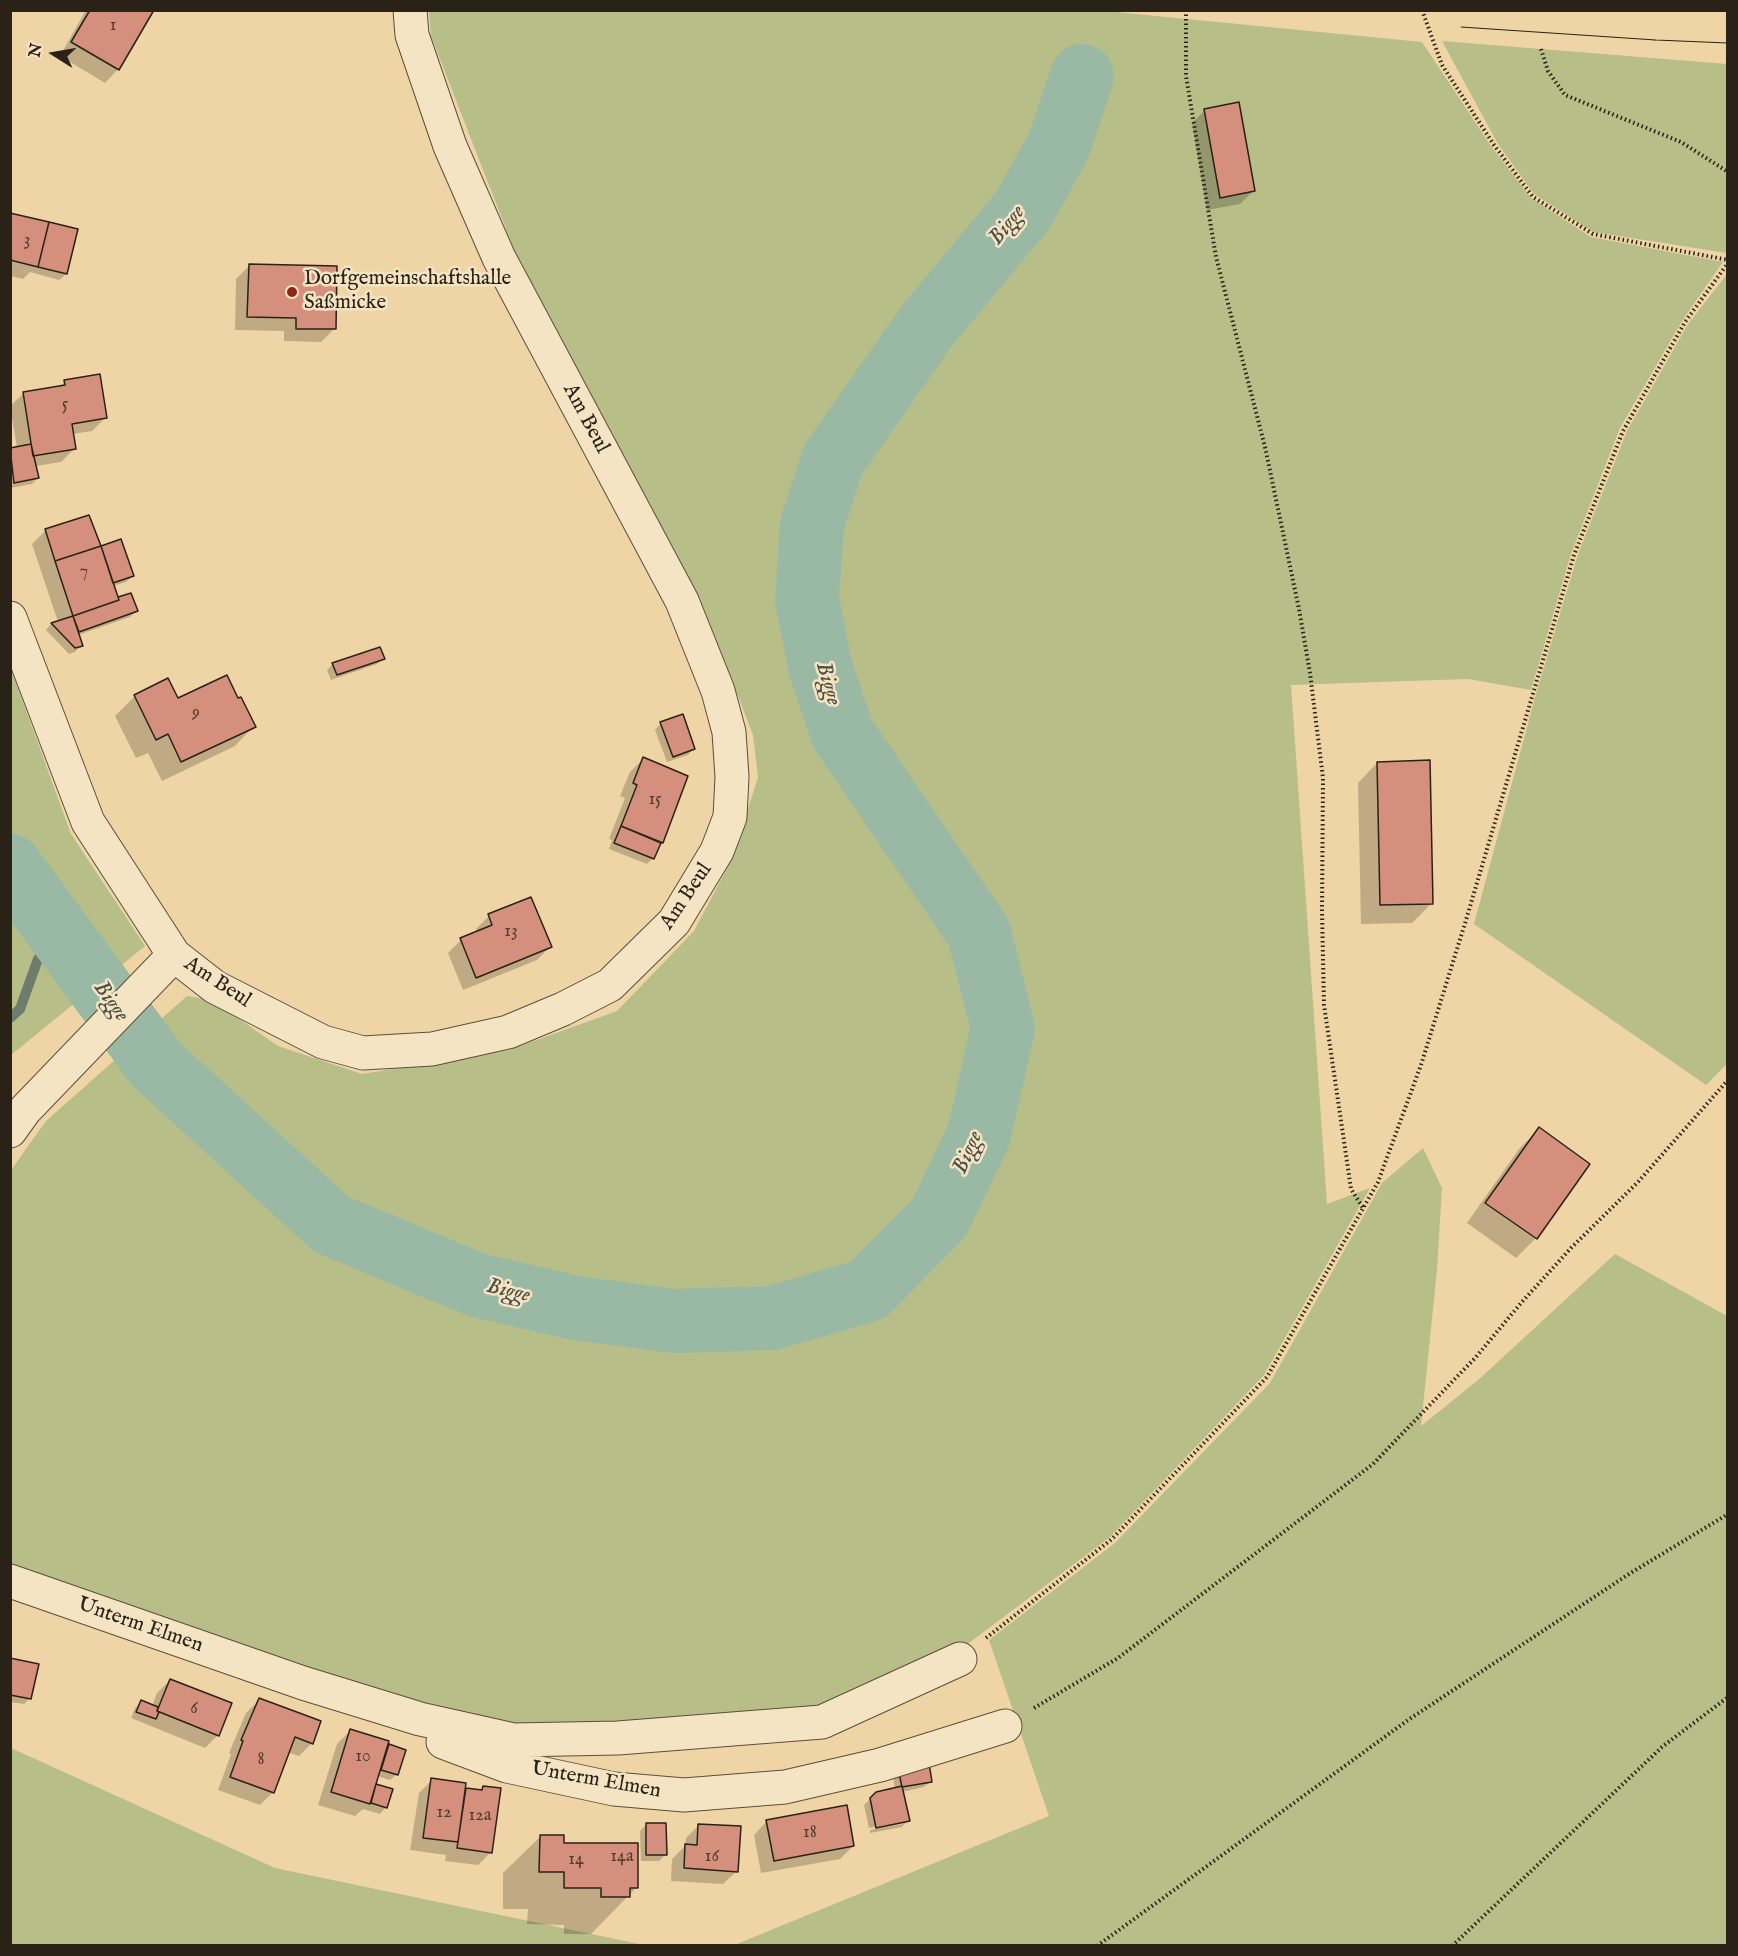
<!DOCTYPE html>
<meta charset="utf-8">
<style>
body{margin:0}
#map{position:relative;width:1738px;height:1956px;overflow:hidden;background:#efd5a5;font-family:"IM FELL English",serif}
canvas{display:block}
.frame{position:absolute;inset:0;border:12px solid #2a2117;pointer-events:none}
.north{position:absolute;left:24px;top:24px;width:60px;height:60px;-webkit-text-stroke:4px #f5e4c4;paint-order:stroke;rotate:281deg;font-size:16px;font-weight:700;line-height:24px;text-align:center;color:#2a2117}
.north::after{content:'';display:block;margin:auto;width:21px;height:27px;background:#2a2117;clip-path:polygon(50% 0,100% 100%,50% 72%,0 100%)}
</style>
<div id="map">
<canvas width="1738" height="1956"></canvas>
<div class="frame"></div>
<div class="north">N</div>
</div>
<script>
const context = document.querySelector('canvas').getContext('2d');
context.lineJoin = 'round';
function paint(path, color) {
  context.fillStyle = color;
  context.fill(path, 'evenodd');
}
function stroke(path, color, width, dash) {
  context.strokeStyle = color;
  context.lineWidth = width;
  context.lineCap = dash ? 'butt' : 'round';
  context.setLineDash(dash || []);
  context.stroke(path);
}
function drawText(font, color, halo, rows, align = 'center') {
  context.font = font + ' "IM FELL English",serif';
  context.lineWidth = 5;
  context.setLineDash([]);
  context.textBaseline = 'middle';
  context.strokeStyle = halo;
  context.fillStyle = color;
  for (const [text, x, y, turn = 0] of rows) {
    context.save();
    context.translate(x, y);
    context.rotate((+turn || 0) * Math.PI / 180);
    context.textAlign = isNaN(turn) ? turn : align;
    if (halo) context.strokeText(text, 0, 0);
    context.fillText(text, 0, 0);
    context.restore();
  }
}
paint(new Path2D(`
 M1095,10L1422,42L1491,146L1531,198L1591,237L1723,262L1682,321L1620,428L1571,554L1531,690L1468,679L1291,685L1327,1204L1370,1188L1264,1375L1110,1537L957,1652L820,1716L513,1732L11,1573V1170L46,1121L187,996L212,1000L278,1046L362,1074L509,1050L617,1011L694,931L733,857L758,777L753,735L738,696L689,600L636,487L515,252L431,36L429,11Z
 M1442,41L1727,64V253L1593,232L1534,194L1498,144Z
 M1727,274L1728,1063L1706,1085L1474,924L1537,690L1578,554L1627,431L1688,324Z
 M11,669L71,834L145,946L11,1055Z
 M1423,1148L1442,1188L1437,1270L1421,1426L1477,1381L1615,1254L1727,1316V1945L732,1946L1049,1816L989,1640L1115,1543L1270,1383L1382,1183Z
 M11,1748L275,1868L644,1945H11Z`), '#b7be88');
paint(new Path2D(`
 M86,10H153L118,69L105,83L60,56Z
 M1205,110L1253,191L1240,204L1207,210L1192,123Z
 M10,214L76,230L66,274L59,280L30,272L23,279L10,276Z
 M249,266L334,329L321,342L284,341V331L235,330L236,279Z
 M65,382L105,418L92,431L72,434L74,449L61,462L36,466L38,478L32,484L10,488V449L17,448L10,406L24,393L59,387Z
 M88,517L100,549L132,576L126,582L113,586L117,599L130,595L136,611L130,617L78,635L81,645L75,652L69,654L46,630L51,624L58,622L32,544L45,531Z
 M383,658L377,664L331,680L327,670L333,664Z
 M135,696L177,700H237L254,726L235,746L162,781L148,753L136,758L115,716Z
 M661,723L694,748L688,755L667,762L655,730Z
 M643,759L686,776L661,842L653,858L647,864L609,849L612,840L609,839L625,798L620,796L630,772Z
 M1377,763L1432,903L1412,923L1361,924L1358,783Z
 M489,916L550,947L537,960L463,990L448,953L461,940L478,933L476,929Z
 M1539,1129L1536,1238L1516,1258L1467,1223L1519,1149Z
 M10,1659L30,1698L24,1704L10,1702Z
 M170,1680L218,1735L205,1748L131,1718L135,1708L141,1702L152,1706L157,1693Z
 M259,1700L312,1743L299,1756L287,1752L273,1792L260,1805L218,1790L231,1754L229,1753L246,1713Z
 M350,1731L385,1750L389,1746L397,1774L390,1780L377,1776L373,1790L377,1786L386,1807L380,1814L363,1809L355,1816L318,1805L337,1744Z
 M899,1770L931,1781L924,1787L902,1792L908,1820L902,1827L870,1833V1830L903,1824V1821L869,1828L864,1805L876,1793L895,1789L893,1777Z
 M432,1780L464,1790L479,1792L484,1787L491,1852L478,1865L445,1861L446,1855L410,1850L419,1793Z
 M767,1821L853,1846L840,1859L761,1873L754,1835Z
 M646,1825L665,1855L659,1861H641L640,1831Z
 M699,1825L737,1871L723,1884L671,1881L672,1859L685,1846L686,1838Z
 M541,1836L562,1844L636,1888L591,1934H564V1925L527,1924L528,1909H503V1873Z`), '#0003');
stroke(new Path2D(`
 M10,1018L20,1009L38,959L64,938`), '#6d7c6c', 10);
stroke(new Path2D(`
 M10,866L156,1064L331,1224L477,1285L575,1308L674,1321L772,1318L868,1290L939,1218L979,1135L1003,1028L979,933L842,733L820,666L807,600L812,524L833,460L926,327L1023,210L1059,145L1082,76`), '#9ab9a5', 64);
const building = new Path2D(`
 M90,10H154L119,70L71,42Z
 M1239,102L1255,191L1220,198L1204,109Z
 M10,213L49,222L38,267L10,260Z
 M49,222L78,229L67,274L38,267Z
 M249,264L337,266L336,329H296V318L247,317Z
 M100,374L107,418L72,424L76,449L33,456L23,392L65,385L64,380Z
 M31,444L39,478L14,483L10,448Z
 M89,515L101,546L55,561L45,529Z
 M121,539L134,576L113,583L101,546Z
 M101,546L119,600L73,616L55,561Z
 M131,593L138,611L79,632L73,616L119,600L118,597Z
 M73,616L83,646L75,648L51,623Z
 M380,647L385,659L337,675L332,663Z
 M227,675L238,698L241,697L256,727L181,762L168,734L156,740L134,695L168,678L178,698Z
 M683,714L695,749L673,757L660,722Z
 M643,757L688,776L663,843L621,826L637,785L633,783Z
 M1430,760L1433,904L1380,905L1377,762Z
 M621,826L661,843L654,859L614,843Z
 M531,897L552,947L476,978L460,938L492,925L488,914Z
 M1539,1127L1590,1164L1537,1239L1485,1203Z
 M10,1658L39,1664L31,1699L10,1695Z
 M170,1679L232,1703L219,1736L157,1711Z
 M259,1698L321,1721L313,1744L295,1737L274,1793L230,1777L243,1741L241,1740Z
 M141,1700L158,1707L157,1711L159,1712L156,1719L136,1712Z
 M350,1729L389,1741L370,1804L331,1792Z
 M389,1744L406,1750L398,1775L381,1770Z
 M929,1763L932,1782L902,1787L898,1769Z
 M431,1778L466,1783L458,1842L423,1838Z
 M376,1784L393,1789L387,1808L371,1803Z
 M483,1786L501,1788L492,1853L457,1848L466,1788L482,1790Z
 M902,1786L910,1821L876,1828L870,1798L876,1792Z
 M847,1805L854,1846L774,1861L766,1820Z
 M646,1823H666L667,1855H646Z
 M698,1824L741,1826L738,1872L684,1868L685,1844L697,1845Z
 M540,1835H564V1843H638V1888H630V1897H601V1888H564V1872H539Z`);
paint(building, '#d5907d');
stroke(building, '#2a2117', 1.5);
const minor = new Path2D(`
 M10,618L88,822L174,955L215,987L323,1042L363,1053L432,1049L508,1032L563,1009L610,985L674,922L717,851L730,817L732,777L729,732L718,691L682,601L499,258L450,146L412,35L410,10
 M10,1131L25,1110L174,955
 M10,1581L303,1683L420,1719L514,1740L618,1738L822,1722L960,1659
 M443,1742L507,1766L614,1789L684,1795L785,1787L880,1765L1005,1726`);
const highway = new Path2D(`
 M1657,23L1728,26`);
stroke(minor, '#5b4e3a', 35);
stroke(highway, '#2a2117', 35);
stroke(new Path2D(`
 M1186,10V76L1216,257L1265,447L1299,609L1310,673L1323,778L1322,912L1324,1005L1351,1189L1363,1208
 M1422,10L1442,65L1494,145L1533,197L1593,234L1728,260
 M1541,49L1548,71L1565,95L1681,142L1728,172
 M986,1638L1112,1539L1267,1377L1378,1182L1421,1065L1466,920L1574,555L1623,431L1685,322L1728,263
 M1034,1708L1118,1658L1373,1464L1476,1357L1521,1303L1571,1248L1638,1182L1728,1080
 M1097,1946L1408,1720L1629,1574L1728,1514
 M1452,1946L1662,1747L1728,1697`), '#2a2117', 4, [1.5, 3]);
stroke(minor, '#f5e4c4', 33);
stroke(highway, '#efd5a5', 33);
const highwayBridge = new Path2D(`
 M1462,10L1657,23`);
stroke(highwayBridge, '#2a2117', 35, []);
stroke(highwayBridge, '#efd5a5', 33);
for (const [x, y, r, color] of [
 [292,292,6,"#8f2418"]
]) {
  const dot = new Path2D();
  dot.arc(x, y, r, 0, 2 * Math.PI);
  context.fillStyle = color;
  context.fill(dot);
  stroke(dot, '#f5e4c4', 2);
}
drawText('18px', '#553d30', null, [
 ["1",113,26],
 ["3",27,241],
 ["5",65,405],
 ["7",84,572],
 ["9",196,713],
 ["15",655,800],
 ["13",511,932],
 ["6",194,1709],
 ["10",363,1757],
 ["8",261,1760],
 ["12",444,1813],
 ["12a",480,1816],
 ["18",810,1833],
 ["14a",622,1857],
 ["16",712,1857],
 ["14",576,1860]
]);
drawText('21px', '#2a2117', '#f5e4c4', [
 ["Dorfgemeinschaftshalle",304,280],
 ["Saßmicke",304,304]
], 'left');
drawText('21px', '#2a2117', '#f5e4c4', [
 ["Am Beul",585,419,62],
 ["Am Beul",687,897,-56],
 ["Am Beul",217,983,33],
 ["Unterm Elmen",140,1626,19],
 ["Unterm Elmen",596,1781,10]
]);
drawText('italic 22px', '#4c4f42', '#f5e4c4', [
 ["Bigge",1008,226,-52],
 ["Bigge",827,684,74],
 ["Bigge",110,1002,54],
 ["Bigge",969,1153,-67],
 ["Bigge",508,1292,13]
]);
</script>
